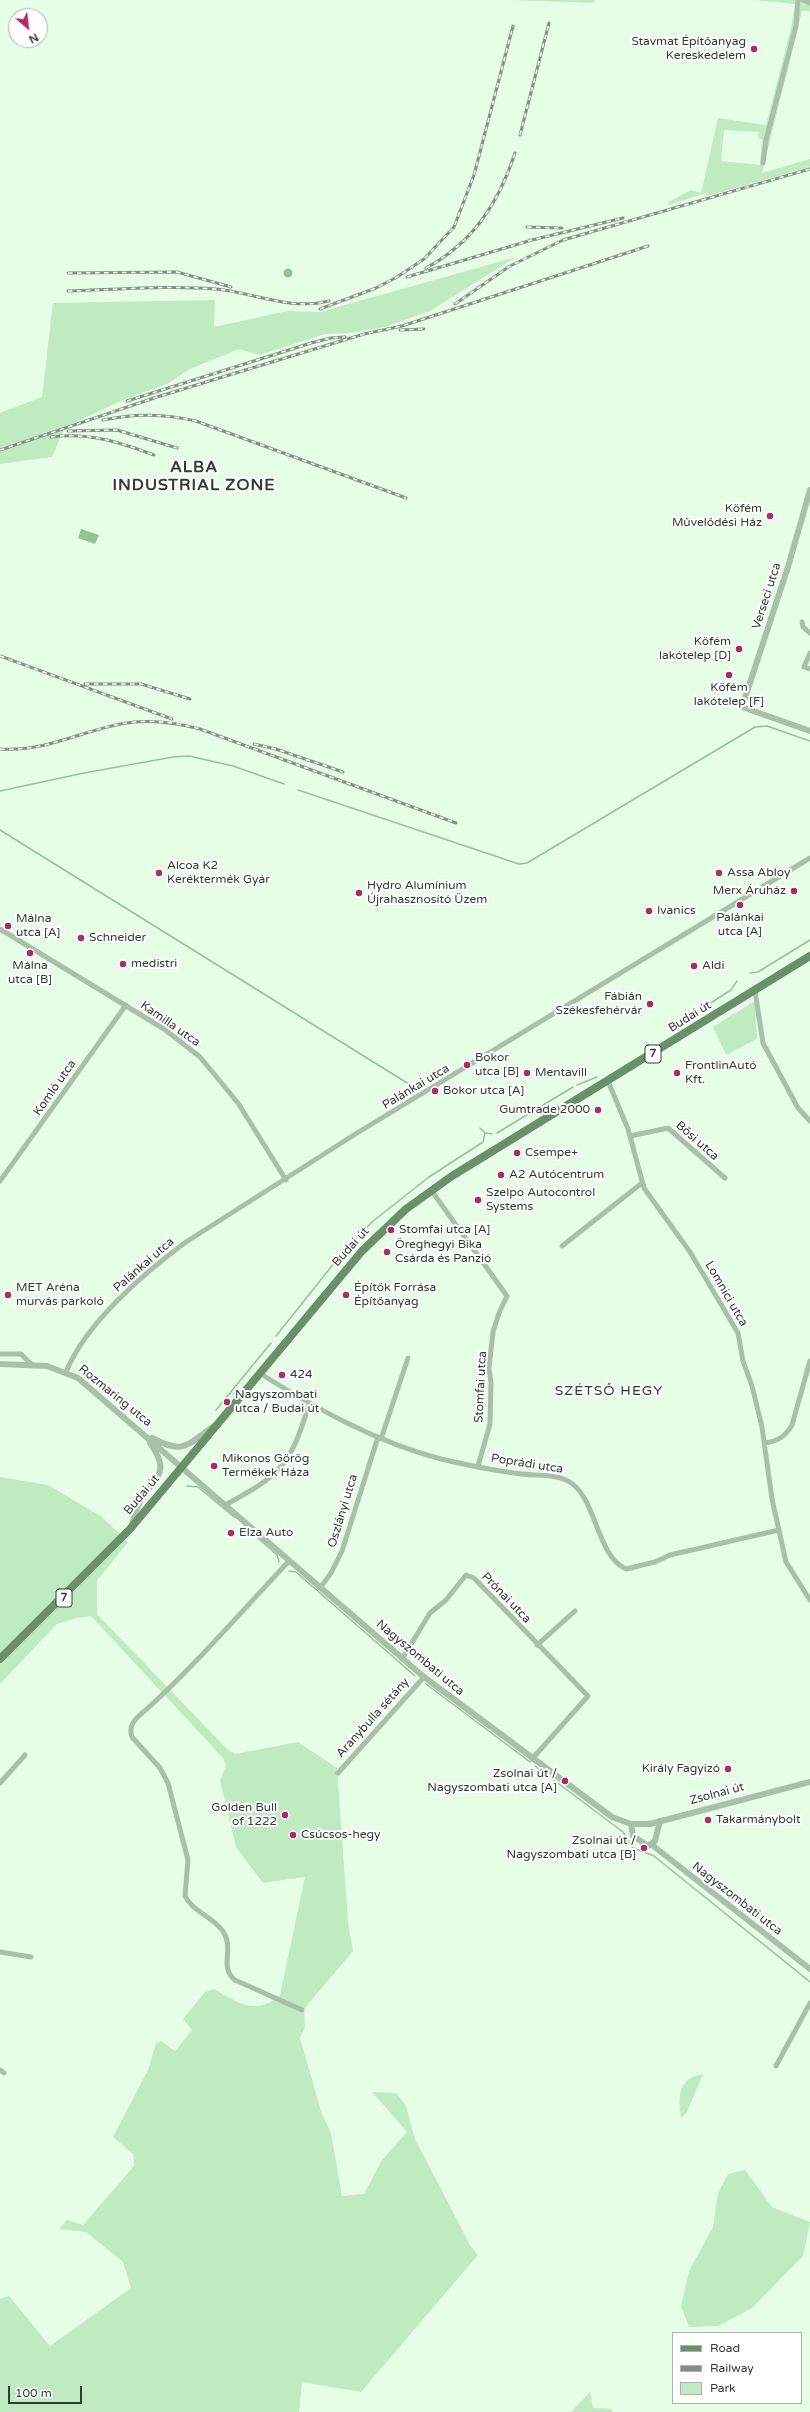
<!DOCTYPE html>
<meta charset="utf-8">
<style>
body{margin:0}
#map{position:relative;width:810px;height:2412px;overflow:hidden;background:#e5fee5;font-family:"Varela Round",sans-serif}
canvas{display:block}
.legend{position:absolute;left:672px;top:2332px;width:130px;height:72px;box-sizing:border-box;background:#fff;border:1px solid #adb1ad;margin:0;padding:5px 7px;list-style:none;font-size:12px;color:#323c32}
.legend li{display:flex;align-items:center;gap:8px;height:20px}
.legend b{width:20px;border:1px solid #adb1ad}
.north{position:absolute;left:8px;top:8px;width:40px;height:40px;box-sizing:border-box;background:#fff;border:1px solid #adb1ad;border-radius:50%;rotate:152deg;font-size:11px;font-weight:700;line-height:16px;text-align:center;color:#323c32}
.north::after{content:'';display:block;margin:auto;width:14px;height:18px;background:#af286b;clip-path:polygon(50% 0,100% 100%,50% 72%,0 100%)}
.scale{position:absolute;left:8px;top:2386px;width:74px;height:18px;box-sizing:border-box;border:2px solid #323c32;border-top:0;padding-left:5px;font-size:12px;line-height:14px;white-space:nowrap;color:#323c32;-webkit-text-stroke:3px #fff;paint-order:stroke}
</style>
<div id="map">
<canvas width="810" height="2412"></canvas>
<ul class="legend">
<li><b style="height:5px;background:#6a8f6a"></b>Road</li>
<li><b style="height:5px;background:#829282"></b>Railway</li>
<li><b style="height:11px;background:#c0eac1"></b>Park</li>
</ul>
<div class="north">N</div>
<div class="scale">100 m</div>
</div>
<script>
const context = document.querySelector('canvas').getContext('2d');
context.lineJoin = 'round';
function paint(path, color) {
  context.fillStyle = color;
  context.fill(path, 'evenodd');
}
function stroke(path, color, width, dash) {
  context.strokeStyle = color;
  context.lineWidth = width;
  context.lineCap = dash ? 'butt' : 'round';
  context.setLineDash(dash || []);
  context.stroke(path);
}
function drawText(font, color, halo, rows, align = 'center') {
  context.font = font + ' "Varela Round",sans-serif';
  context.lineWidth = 4;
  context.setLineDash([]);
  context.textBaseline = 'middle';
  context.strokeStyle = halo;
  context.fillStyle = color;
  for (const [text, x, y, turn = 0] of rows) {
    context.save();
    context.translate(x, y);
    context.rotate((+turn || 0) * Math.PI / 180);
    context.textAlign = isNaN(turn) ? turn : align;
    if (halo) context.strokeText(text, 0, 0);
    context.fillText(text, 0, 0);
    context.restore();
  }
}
paint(new Path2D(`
 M509,0H595L594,3Z
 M755,0H810V11H802L762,173L810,159V167L707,196L706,193L669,205L668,202L691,190L701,193L718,118L766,125L791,28L795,4ZM724,130L759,132L758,139H762L760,165L721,161Z
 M516,257L430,311L385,327L351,333L325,334L259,355L239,349L190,369L167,384L130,397L65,427L52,457L0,464V413L42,397L53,303L215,300L214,327L287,311L320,312Z
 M753,1002L755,1003L757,1039L726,1055L713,1027Z
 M0,1477L48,1485L102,1517L128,1542L97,1581V1614L228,1750L235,1754L298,1742L337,1768L348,1922L353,1951L304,2009L305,2027L300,2038L322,2114L331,2133L342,2196L364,2194L382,2160L407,2132L372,2092L396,2093L406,2106L415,2139L470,2245L478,2255L361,2392L302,2382L299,2412H0V2299L9,2296L50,2346L131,2288L123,2262L86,2232L59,2229L67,2220L83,2225L134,2166L133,2154L113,2137L148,2070L156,2043L161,2041L175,2051L192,2030L183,2019L205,1992L214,1989C238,2003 256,2016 280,1995L305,1877L263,1883L236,1847L220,1781L226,1765L223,1758L91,1616L77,1618L57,1624L0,1684Z
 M703,2074L686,2114L681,2118C678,2096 678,2078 703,2074Z
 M745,2170L772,2207L810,2222L803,2256L752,2308L718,2326L689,2327L681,2306L689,2271L713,2227L718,2193L728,2174Z
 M590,2392L593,2408L611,2409L613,2412H571Z`), '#c0eac1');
paint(new Path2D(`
 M283.5 273a4.5 4.5 0 1 1 9 0a4.5 4.5 0 1 1-9 0Z
 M81,529L99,535L95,544L78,538Z`), '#94c395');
stroke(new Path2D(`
 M298,790L519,864L527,863L755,727L767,726L810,741
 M0,791L84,773L173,757L189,756L233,766L284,784
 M0,830L412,1086
 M750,973L758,972L810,940
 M701,1009L731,990L737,981
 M577,1085L597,1077
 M486,1133L492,1134
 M497,1133L573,1087
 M276,1336L343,1252L372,1222L429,1177L483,1142L485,1133L480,1128
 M216,1410L271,1343
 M187,1486L198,1487L234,1517
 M249,1530L277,1555L279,1562
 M289,1571L296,1572L415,1676
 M426,1684L530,1762
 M535,1766L623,1832L633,1848L654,1856L810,1982`), '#94c395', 1.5);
stroke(new Path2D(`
 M803,0L810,3
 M763,163L766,140L796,26L798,0
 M802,622L803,627L810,633
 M810,653L804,667L810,669
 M0,929L164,1029L200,1057L238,1103L286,1180
 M755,991L763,1043L798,1108L810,1121
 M608,1081L628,1129L644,1188L690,1252L738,1333L743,1361L752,1386L762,1427L772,1499L786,1562L810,1600
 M630,1136L668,1128L725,1178
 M0,1181L126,1005
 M431,1190L507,1296L499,1313L493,1332L489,1368L491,1383L490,1424L478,1466
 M562,1246L642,1183
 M0,1354H21L32,1365
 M66,1372C86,1323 144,1273 186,1242L357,1133L810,858
 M261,1374C317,1409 376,1442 441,1459C467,1465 495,1471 522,1474C536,1476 553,1474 566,1480C597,1494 595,1555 626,1569L655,1562L670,1555L779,1530
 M381,1439L408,1358
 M765,1443C778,1441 785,1437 792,1425L810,1361
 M225,1505C281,1475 291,1465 309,1404
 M289,1561C243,1610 198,1662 148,1708C139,1716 127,1723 132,1737L160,1768L168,1783L188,1860L185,1896C194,1914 218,1918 226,1937C232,1953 220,1968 235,1980L302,2010
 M320,1588L331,1573L342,1551L378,1437
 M537,1645L575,1611
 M402,1659L430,1613L446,1600L466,1575L474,1578L588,1696L532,1759
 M338,1773L424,1677
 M0,1783L25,1755
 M0,1952L31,1957
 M776,2066L810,2003
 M0,2070L4,2073`), '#aabfaa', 5);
stroke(new Path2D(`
 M810,490L788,567L742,707L810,731
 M0,1364L47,1366L78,1378L424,1677L612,1817L631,1824H650L810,1782
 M152,1438C184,1455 187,1445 214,1426
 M132,1526C134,1518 136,1508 140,1502C155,1475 172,1474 150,1443
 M631,1824L633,1836L648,1846L655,1841L660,1821
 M652,1845L810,1969`), '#aabfaa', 6);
stroke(new Path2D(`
 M0,1659L130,1529L362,1251L406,1209L452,1176L810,956`), '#6a8f6a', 8);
const rail = new Path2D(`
 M520,135L549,23
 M527,227L562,228
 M426,268C473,243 499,202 515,153
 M68,273L177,272L231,287
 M407,277L532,240L623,218
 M68,291C116,290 166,285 215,289C253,292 289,311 329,301
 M455,304L510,266L563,240L810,169
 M320,309L376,288L397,277L424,259L454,227L474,175L513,26
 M400,330L424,329
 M127,401L311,343L331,338L345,337
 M103,420C136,413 164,414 196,421L406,498
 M68,431L117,430L177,448
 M51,437C88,432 119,442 154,455
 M0,450L157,397L364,334L402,326L648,246
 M0,656L172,719
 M85,684H141L190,699
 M254,744L276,749L343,772
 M0,749C51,752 87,727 134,722C157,720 178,723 200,729L456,823`);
stroke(rail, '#829282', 3);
stroke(rail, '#fff', 1.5, [4.5]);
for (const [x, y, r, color] of [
 [754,49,4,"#af286b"],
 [770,516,4,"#af286b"],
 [739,649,4,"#af286b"],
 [729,675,4,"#af286b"],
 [159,873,4,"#af286b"],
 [719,873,4,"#af286b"],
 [794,891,4,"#af286b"],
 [359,893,4,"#af286b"],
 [740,905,4,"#af286b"],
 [649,911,4,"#af286b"],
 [8,926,4,"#af286b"],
 [81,938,4,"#af286b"],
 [30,953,4,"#af286b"],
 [123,964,4,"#af286b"],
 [694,966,4,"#af286b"],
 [650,1004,4,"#af286b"],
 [467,1065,4,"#af286b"],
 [527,1073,4,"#af286b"],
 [677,1073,4,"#af286b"],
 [435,1091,4,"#af286b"],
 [598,1110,4,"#af286b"],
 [517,1153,4,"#af286b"],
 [501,1175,4,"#af286b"],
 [478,1200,4,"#af286b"],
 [391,1230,4,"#af286b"],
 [387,1252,4,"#af286b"],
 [8,1295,4,"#af286b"],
 [346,1295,4,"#af286b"],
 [282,1375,4,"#af286b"],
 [227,1402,4,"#af286b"],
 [214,1466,4,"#af286b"],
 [231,1533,4,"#af286b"],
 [728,1769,4,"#af286b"],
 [565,1781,4,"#af286b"],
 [285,1815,4,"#af286b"],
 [708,1820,4,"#af286b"],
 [293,1835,4,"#af286b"],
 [644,1848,4,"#af286b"]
]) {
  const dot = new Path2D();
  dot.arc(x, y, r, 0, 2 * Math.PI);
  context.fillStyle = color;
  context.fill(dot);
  stroke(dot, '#fff', 1.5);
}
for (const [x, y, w] of [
 [653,1054,16],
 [64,1598,16]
]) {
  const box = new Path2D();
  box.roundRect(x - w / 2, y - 9, w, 18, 3);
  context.fillStyle = '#fff';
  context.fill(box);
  stroke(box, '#323c32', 1);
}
drawText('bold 11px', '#323c32', null, [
 ["7",653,1054],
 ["7",64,1598]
]);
drawText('12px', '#323c32', '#fff', [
 ["Stavmat Építőanyag",746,42,"right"],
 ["Kereskedelem",746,56,"right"],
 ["Köfém",762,509,"right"],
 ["Művelődési Ház",762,523,"right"],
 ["Köfém",731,642,"right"],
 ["lakótelep [D]",731,656,"right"],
 ["Köfém",729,688,"center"],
 ["lakótelep [F]",729,702,"center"],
 ["Alcoa K2",167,866],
 ["Keréktermék Gyár",167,880],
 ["Assa Abloy",727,873],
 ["Hydro Alumínium",367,886],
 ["Újrahasznosító Üzem",367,900],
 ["Merx Áruház",786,891,"right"],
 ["Ivanics",657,911],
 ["Palánkai",740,918,"center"],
 ["utca [A]",740,932,"center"],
 ["Málna",16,919],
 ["utca [A]",16,933],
 ["Schneider",89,938],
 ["medistri",131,964],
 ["Málna",30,966,"center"],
 ["utca [B]",30,980,"center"],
 ["Aldi",702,966],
 ["Fábián",642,997,"right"],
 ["Székesfehérvár",642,1011,"right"],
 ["Bokor",475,1058],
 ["utca [B]",475,1072],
 ["FrontlinAutó",685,1066],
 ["Kft.",685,1080],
 ["Mentavill",535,1073],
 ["Bokor utca [A]",443,1091],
 ["Gumtrade 2000",590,1110,"right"],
 ["Csempe+",525,1153],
 ["A2 Autócentrum",509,1175],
 ["Szelpo Autocontrol",486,1193],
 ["Systems",486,1207],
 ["Stomfai utca [A]",399,1230],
 ["Öreghegyi Bika",395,1245],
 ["Csárda és Panzió",395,1259],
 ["MET Aréna",16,1288],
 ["murvás parkoló",16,1302],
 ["Építők Forrása",354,1288],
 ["Építőanyag",354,1302],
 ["424",290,1375],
 ["Nagyszombati",235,1395],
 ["utca / Budai út",235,1409],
 ["Mikonos Görög",222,1459],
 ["Termékek Háza",222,1473],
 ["Elza Auto",239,1533],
 ["Király Fagyizó",720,1769,"right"],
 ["Zsolnai út /",557,1774,"right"],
 ["Nagyszombati utca [A]",557,1788,"right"],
 ["Golden Bull",277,1808,"right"],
 ["of 1222",277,1822,"right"],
 ["Takarmánybolt",716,1820],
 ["Csúcsos-hegy",301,1835],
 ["Zsolnai út /",636,1841,"right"],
 ["Nagyszombati utca [B]",636,1855,"right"]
], 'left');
drawText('12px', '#323c32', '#fff', [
 ["Verseci utca",767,596,-72],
 ["Budai út",690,1017,-32],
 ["Kamilla utca",170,1024,35],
 ["Palánkai utca",416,1087,-31],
 ["Komló utca",55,1088,-55],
 ["Bősi utca",697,1141,41],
 ["Budai út",351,1247,-48],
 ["Palánkai utca",144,1265,-41],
 ["Lomnici utca",726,1294,60],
 ["Stomfai utca",481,1387,-87],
 ["Rozmaring utca",115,1396,39],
 ["Poprádi utca",527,1464,9],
 ["Budai út",142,1495,-50],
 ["Oszlányi utca",343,1511,-73],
 ["Prónai utca",506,1598,46],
 ["Nagyszombati utca",420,1658,40],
 ["Aranybulla sétány",373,1718,-48],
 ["Zsolnai út",717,1794,-15],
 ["Nagyszombati utca",737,1899,38]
]);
context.letterSpacing = '1px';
drawText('14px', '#323c32', '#fff', [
 ["SZÉTSŐ HEGY",609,1391]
]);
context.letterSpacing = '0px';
context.letterSpacing = '1px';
drawText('bold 16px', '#323c32', '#fff', [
 ["ALBA",194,468],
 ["INDUSTRIAL ZONE",194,486]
]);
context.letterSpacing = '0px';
</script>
